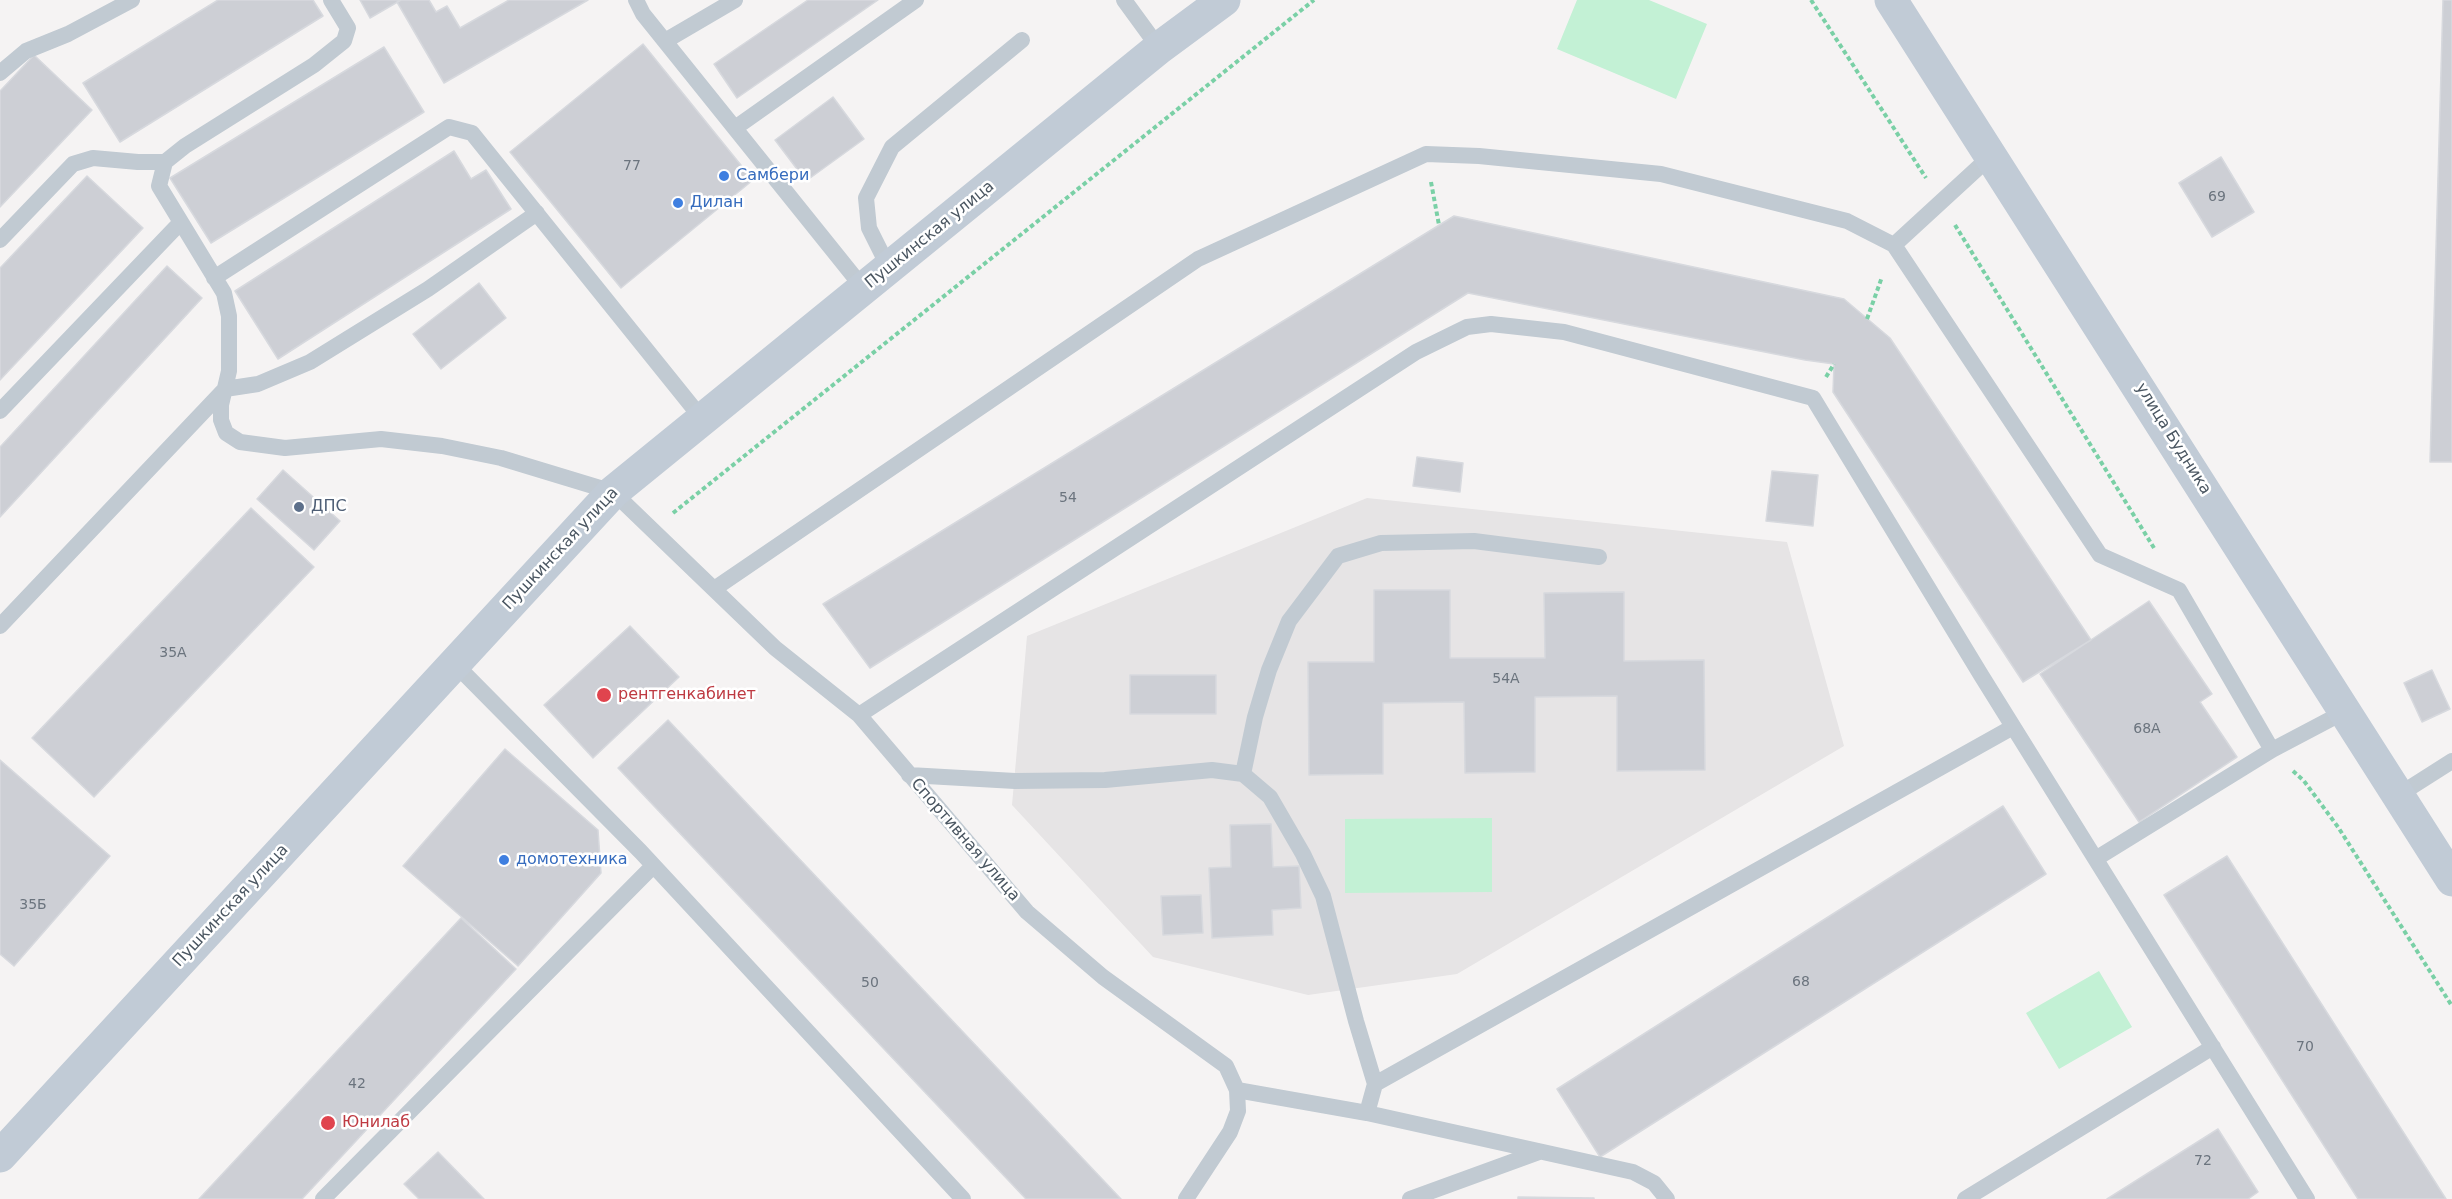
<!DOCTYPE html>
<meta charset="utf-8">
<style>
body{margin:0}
canvas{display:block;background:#f5f3f3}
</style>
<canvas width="2452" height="1199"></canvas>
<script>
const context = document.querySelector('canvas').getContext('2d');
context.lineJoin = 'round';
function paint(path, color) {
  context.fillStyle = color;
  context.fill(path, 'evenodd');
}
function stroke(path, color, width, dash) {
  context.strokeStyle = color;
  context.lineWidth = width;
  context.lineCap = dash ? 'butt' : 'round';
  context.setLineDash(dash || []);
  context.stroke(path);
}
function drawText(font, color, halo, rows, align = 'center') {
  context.font = font + ' "DejaVu Sans",sans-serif';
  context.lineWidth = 5;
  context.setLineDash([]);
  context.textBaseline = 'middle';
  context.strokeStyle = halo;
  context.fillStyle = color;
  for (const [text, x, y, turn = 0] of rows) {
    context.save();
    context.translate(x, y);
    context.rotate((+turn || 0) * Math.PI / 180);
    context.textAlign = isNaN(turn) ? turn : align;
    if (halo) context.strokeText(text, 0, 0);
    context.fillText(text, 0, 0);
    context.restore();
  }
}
paint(new Path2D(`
 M1367,498L1787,542L1844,746L1457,974L1308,995L1153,957L1012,805L1027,636Z`), '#e6e4e5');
paint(new Path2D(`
 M1577,0H1649L1707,24L1676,99L1557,49Z
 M1492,818V892L1345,893V819Z
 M2099,971L2132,1027L2059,1069L2026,1013Z`), '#c3f1d5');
const building = new Path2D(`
 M218,0H313L323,16L120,142L83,83Z
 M360,0H401L370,18Z
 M401,0H429L436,12L447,6L460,28L509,0H588L444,83L397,2Z
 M808,0H878L737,98L714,64Z
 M2443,0H2452V462H2430Z
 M643,44L753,180L621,288L510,152Z
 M384,47L424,112L211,243L170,178Z
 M34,55L92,110L0,207V91Z
 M833,97L864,139L806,181L775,140Z
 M454,151L471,179L486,170L511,209L278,359L235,291Z
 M2221,157L2254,212L2212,237L2179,183Z
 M87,176L143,228L0,380V268Z
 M1454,216L1844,299L1890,338L2091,640L2023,682L1833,392L1834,364L1805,360L1468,293L870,668L823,604Z
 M167,266L202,298L0,517V447Z
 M479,283L506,318L441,369L413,334Z
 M1417,457L1463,463L1460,492L1413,486Z
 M283,470L340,521L314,550L257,499Z
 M1772,471L1818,475L1813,526L1766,521Z
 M251,508L314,567L94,797L32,738Z
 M1374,590H1450V658H1545L1544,593L1624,592V661L1704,660L1705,770L1617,771V696L1535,697V772L1465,773L1464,702L1383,703V774L1309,775L1308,662H1374Z
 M2149,601L2212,694L2200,702L2237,757L2139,822L2040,674Z
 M630,626L679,677L593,758L544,705Z
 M2432,670L2450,709L2422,722L2404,683Z
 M1130,675H1216V714H1130Z
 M668,720L1121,1199H1026L618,768Z
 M505,749L598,830L601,873L518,966L403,866Z
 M0,760L110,856L14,966L0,954Z
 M2003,806L2046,874L1600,1157L1557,1089Z
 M1271,824L1273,867L1299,866L1301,908L1272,910L1273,935L1212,938L1209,868L1231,867L1230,825Z
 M2227,856L2446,1199H2358L2164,895Z
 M1201,895L1203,933L1163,935L1161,896Z
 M461,918L516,969L302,1199H199Z
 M2218,1129L2258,1192L2248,1199H2107Z
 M438,1152L484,1199H419L404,1184Z
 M1518,1197L1594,1198V1199H1518Z`);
paint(building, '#cdcfd5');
stroke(building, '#d7d9de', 1.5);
stroke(new Path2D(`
 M1811,0L1926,178
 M1431,182L1439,225
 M1955,225L2154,548
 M1867,319L1882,277
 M1826,377L1834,364
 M673,513L1314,0
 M2293,771L2304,781L2338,827L2452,1006`), '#7ad0a6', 4, [4.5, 3]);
stroke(new Path2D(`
 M331,0L348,28L344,41L314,65L185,146L165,162L159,186L224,293L229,316V371L221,405V420L226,433L240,442L285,448L381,439L442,446L501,458L613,492L775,648L859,715L1027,912L1103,977L1226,1066L1237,1090L1238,1111L1230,1132L1186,1199
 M636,0L643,14L864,289
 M1124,0L1159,48
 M665,41L735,0
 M0,73L26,51L68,34L132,0
 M735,128L916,0
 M0,240L73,164L93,158L138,162H165
 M1894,245L2100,555L2179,590L2272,750
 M889,268L869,228L866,198L892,147L1022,40
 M214,278L449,127L472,133L703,420
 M0,411L180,223
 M714,589L1198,259L1426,154L1479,156L1661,174L1847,221L1894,245L1992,155
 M0,626L225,389L258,384L310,362L428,289L537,213
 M454,663L641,852L963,1199
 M859,715L1416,352L1467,327L1491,324L1564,332L1813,398L1981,675L2307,1199
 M1243,774L1270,797L1303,854L1323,896L1356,1021L1375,1084L1367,1113
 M909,775L1015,781L1105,780L1212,770L1243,774L1255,717L1269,670L1289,621L1338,556L1381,543L1474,541L1599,557
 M2397,796L2452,761
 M2097,858L2272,750L2346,711
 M1375,1084L2013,727
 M1237,1090L1367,1113L1633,1172L1654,1183L1667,1199
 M323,1199L653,866
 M1410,1199L1539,1152
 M1965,1199L2213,1047`), '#c1cad2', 16);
stroke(new Path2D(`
 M1891,0L2452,880
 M0,1156L613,492L1159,48L1224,0`), '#c1cbd6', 33);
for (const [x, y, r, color] of [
 [724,176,6,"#3f7fe0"],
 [678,203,6,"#3f7fe0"],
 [299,507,6,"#5c6f8a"],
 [604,695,8,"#e0444e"],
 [504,860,6,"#3f7fe0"],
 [328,1123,8,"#e0444e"]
]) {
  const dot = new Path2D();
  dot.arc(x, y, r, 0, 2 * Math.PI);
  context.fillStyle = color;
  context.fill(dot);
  stroke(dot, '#fff', 2);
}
drawText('14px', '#6b747e', null, [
 ["77",632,166],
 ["69",2217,197],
 ["54",1068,498],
 ["35А",173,653],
 ["54А",1506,679],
 ["68А",2147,729],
 ["35Б",33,905],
 ["68",1801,982],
 ["50",870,983],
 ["70",2305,1047],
 ["42",357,1084],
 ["72",2203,1161]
]);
drawText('16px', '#366cbe', '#fff', [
 ["Самбери",736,176],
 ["Дилан",690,203],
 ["домотехника",516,860]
], 'left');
drawText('16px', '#4a5661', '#fff', [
 ["Пушкинская улица",930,235,-39],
 ["улица Будника",2173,439,58],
 ["Пушкинская улица",561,549,-47],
 ["Спортивная улица",965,840,49],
 ["Пушкинская улица",231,906,-47]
]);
drawText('16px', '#4e5e75', '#fff', [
 ["ДПС",311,507]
], 'left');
drawText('16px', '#be3a42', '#fff', [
 ["рентгенкабинет",618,695],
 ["Юнилаб",342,1123]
], 'left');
</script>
